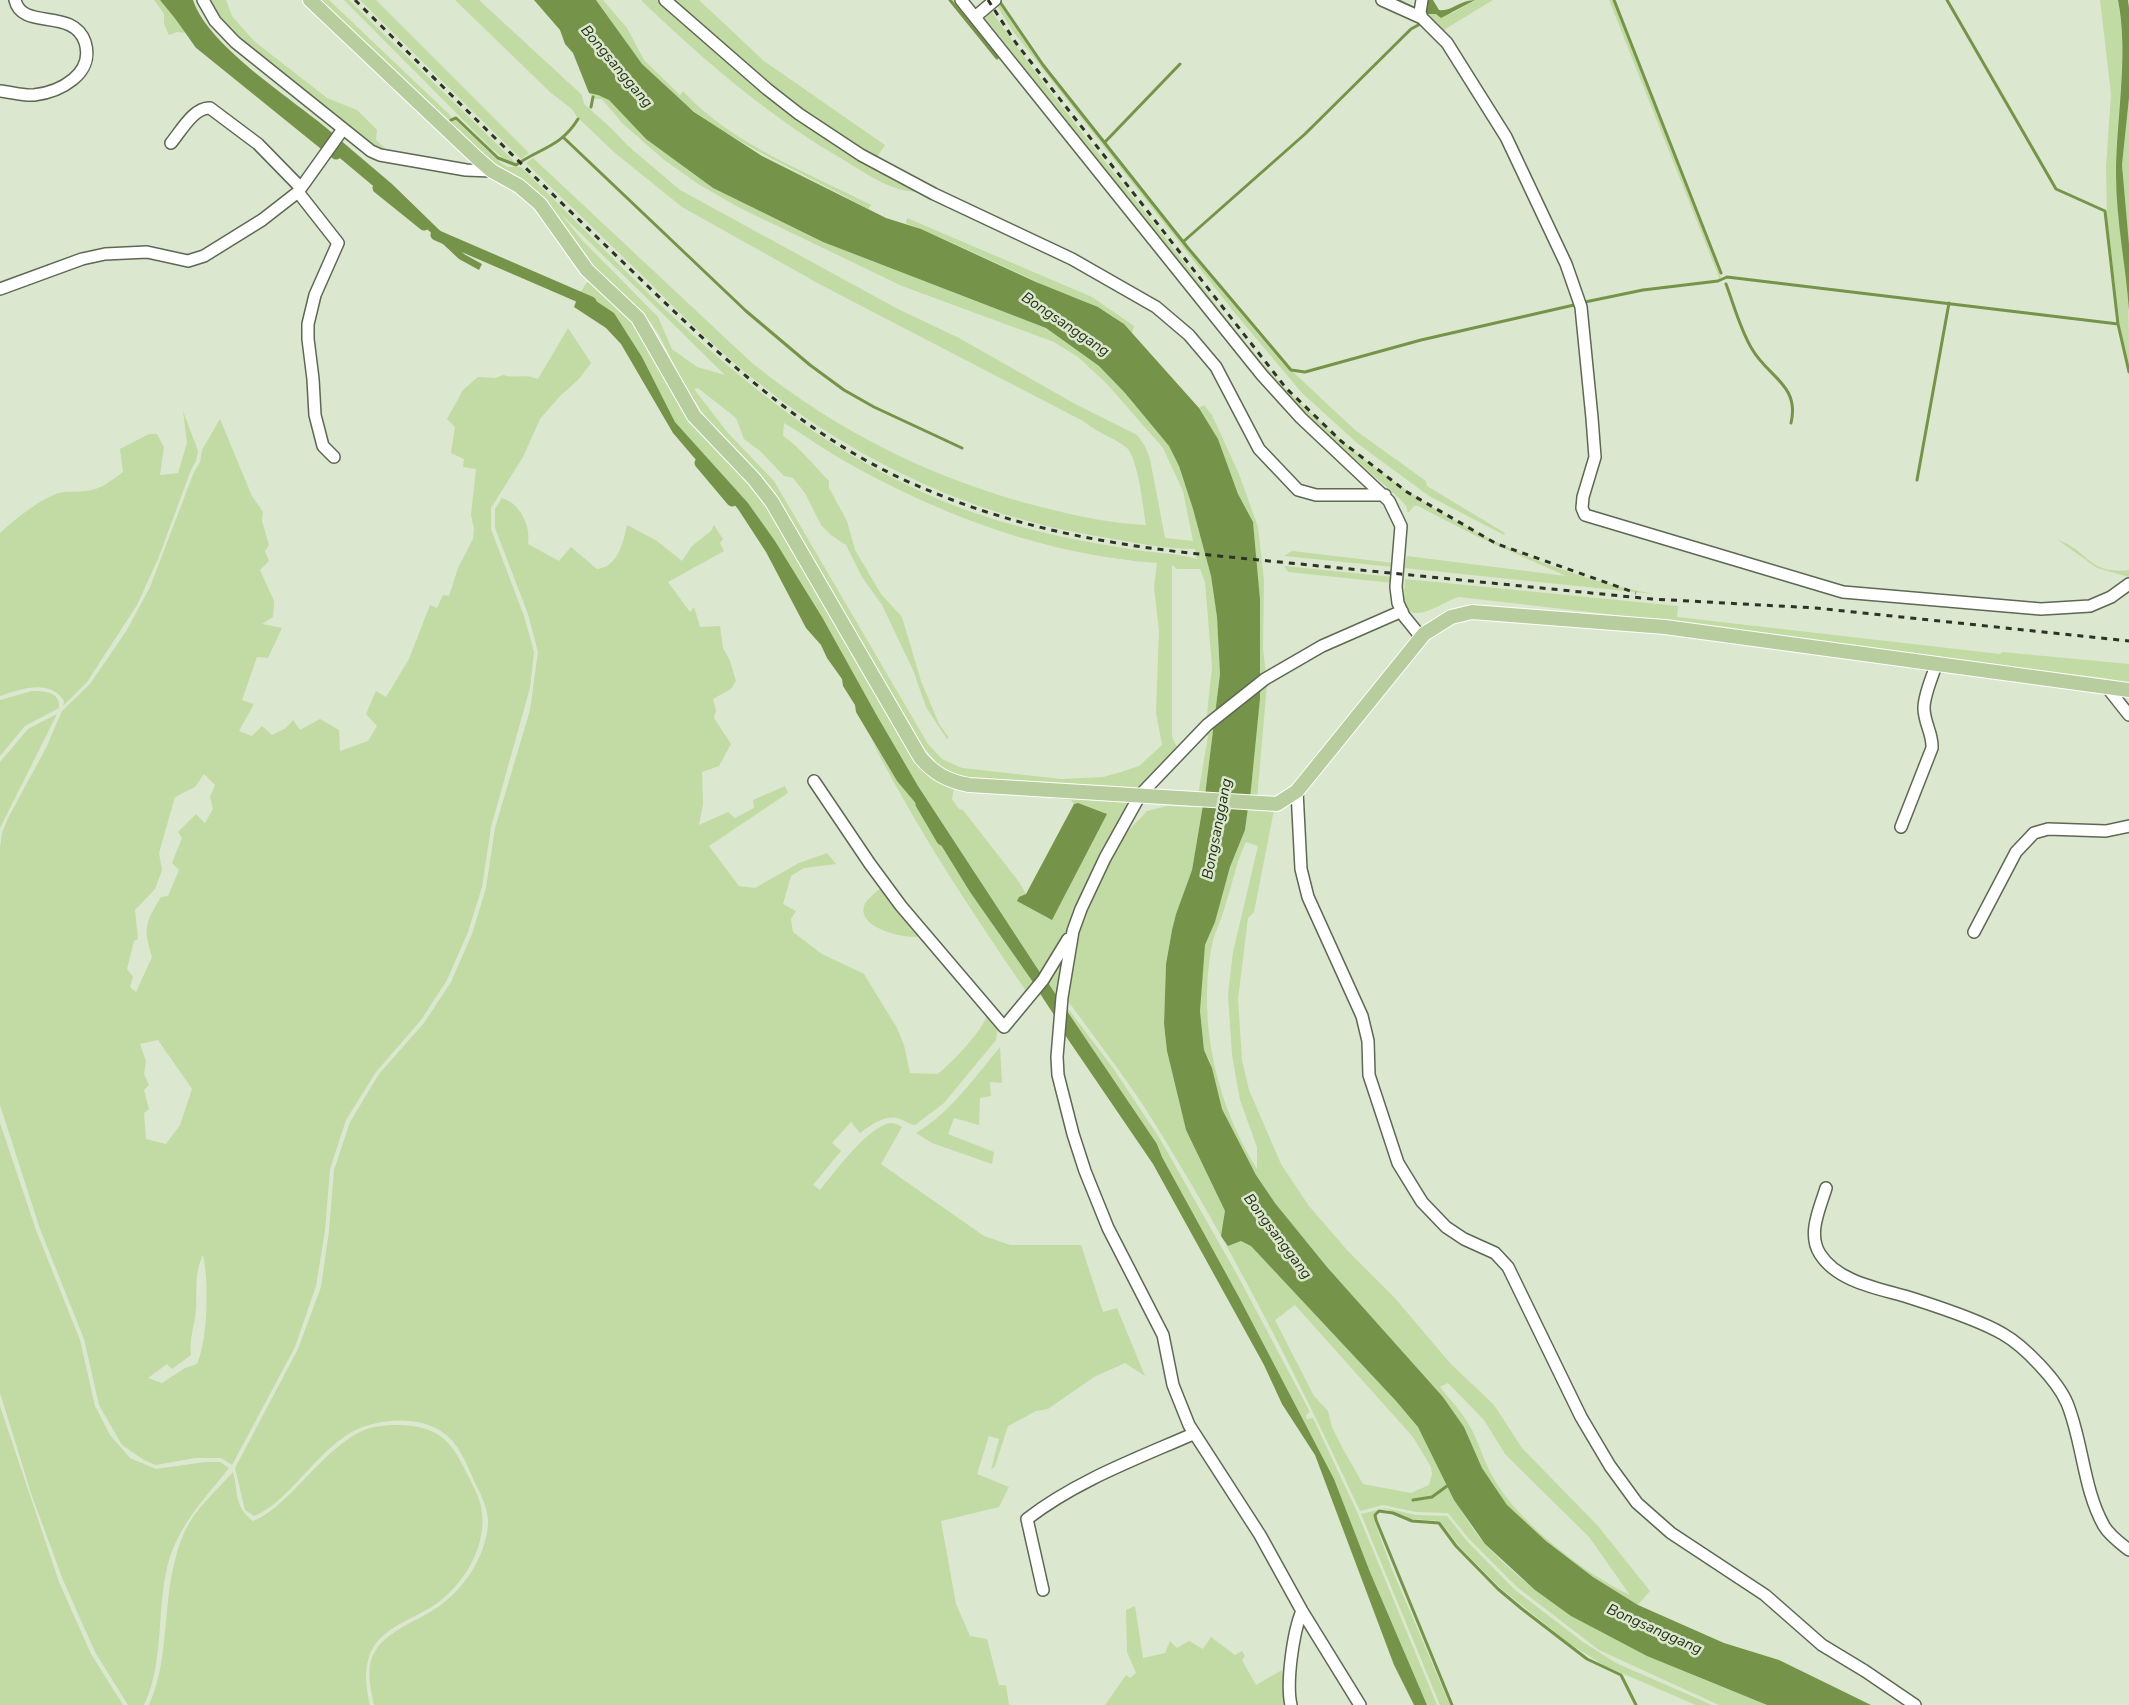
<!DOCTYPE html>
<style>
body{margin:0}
canvas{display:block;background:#dbe7cf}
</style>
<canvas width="2129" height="1705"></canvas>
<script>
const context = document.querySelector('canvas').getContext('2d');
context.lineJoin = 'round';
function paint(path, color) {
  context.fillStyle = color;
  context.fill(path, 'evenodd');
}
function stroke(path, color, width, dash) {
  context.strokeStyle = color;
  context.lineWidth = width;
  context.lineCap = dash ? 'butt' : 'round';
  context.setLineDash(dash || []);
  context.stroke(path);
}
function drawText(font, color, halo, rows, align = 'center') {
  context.font = font + ' "Nunito Sans",sans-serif';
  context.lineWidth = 5;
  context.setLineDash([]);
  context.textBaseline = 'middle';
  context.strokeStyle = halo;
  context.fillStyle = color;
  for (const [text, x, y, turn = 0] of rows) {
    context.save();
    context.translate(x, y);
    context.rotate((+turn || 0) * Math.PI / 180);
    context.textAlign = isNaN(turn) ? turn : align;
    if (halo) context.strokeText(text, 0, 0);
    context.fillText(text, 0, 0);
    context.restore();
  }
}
paint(new Path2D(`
 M154,0H160L163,3L187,33L177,32L169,35L164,24V14Z
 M205,0H226L232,16L254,41L327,98L357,110L377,130L376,140L389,152L369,145L236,40Z
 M318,0H329L452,117L449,118L451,121L455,120L500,162L507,167H521C664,307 788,451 984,516C1032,532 1080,541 1130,549C1152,553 1176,553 1197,559L1195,549C1162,549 1128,541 1096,536C975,516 860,463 764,387C722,355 684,317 646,279C606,240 566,202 526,163L533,158L752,363C839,433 937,481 1045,508C1078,516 1113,524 1146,525C1143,507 1138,457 1126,447C1112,437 1096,432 1083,421L823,286L682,207L615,153L577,117L572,109L551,93L455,0H479L582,95L584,104L611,128L627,145L680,190L898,309L959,338L1077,405L1137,435L1145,446L1150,459L1165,538L1193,541L1183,491L1163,448L1107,384L1078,357L1054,342L902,286L740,208L698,184L663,159L622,123L602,99H595L589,93L598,95L609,100L646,139L713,188L823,242L1046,328L1099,366L1125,393L1169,446L1179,466L1193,509L1211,576L1217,617L1220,674L1205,795H1198L1208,736L1205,733L1212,667L1205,582L1200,569H1177L1172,565V737L1177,747L1141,789L964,779L942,769L924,748L778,499L709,423L685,386L658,333L648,319L595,267L552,210L494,166ZM560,213L725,375L697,367L672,349L658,317L582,240ZM698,388L736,418L744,439L760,451L784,476L793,478L805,493L821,525L831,535L846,545L862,577L882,605L913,670L926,707L947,739L949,738L939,724L921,681L902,617L881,594L855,550L847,521L829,488V481C815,467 799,446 783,436L784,423C806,436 826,451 848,463C944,517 1048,555 1157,563L1154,587L1159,631L1156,712L1162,745L1139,766L1121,772L1103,777L1061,779L962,768L942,759L928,744L774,481L728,433L694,389Z
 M344,0H349L517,164L503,158L491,148Z
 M360,0H376L529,153L521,159Z
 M596,0H603L627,28L644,60L680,95L683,91C731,144 809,173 871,205L868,209C794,167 715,138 653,76C631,54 615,25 596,0Z
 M641,0H661L751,80L923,192C893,193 872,177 847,162C771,118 704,61 641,0Z
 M670,0H699L764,61L885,145L876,159L800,110Z
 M952,0H957L1003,58L1000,61Z
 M1475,0H1493L1447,28L1443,32L1424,14V8L1453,13Z
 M1609,0H1613L1721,278L1718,280L1719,277Z
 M2100,0H2118C2129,57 2115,120 2116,178C2116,213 2124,248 2127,284C2129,311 2129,340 2129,367L2122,342L2107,218L2106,167L2111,94Z
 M999,2L1043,65L1259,335L1291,370L1355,430L1426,481L1427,486L1505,533L1504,535L1429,496L1357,443L1302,393L1234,312L1012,30L996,4Z
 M990,9C1044,87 1104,160 1162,234C1203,286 1245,347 1291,394C1388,493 1517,569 1654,594L1404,568L1407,556L1566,576L1476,536L1418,506H1414L1408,513L1406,506L1399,498L1302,412L1258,361L985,18Z
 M2129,98V244L2122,165Z
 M907,218L1092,297L1134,326L1132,333C1106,303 1069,298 1035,281C993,261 949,241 906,223Z
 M587,282L594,283L632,319L685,413L761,494L931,776L1127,801V808L1072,921L1041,974L918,786L876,714L822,617L775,541L748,503L675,422L642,357L614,314L593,299L578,296ZM954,788L1071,800L1074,804L1078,803L1021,904L1022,897L1026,894L1019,882L963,810L959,809L952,799Z
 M568,328L591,363L579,379L560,396L540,419L523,457L491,508V529L524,616L534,652L530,688L491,827L482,887L468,932L447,980L421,1020L376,1072L346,1120L330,1169L325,1231L316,1286L295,1347L232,1465L221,1458H195L156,1465L144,1460L122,1445L99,1405L84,1339L40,1229L0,1105V848L2,833L8,818L46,748L62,711L90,684L127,630L150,587L194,472L200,462L202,450L220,419L252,496L263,512L262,521L269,545L265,551L269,561L260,570L274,601L273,617L262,624L282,628L268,658L257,657L242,700L254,704L239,731L252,736L262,726L272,735L286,728L293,720L300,730L320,719L339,730L340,751L368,741L377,726L366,714L376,691L386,697L409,659L430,605L437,608L443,595L449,596L458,568L473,539L474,529L471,515L476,469L463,467L464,459L451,453L455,427L447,419L463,390L478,377L496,378L503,375C517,379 524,373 538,379ZM204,774L215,785L210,797L213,809L205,823L196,814L178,832L182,838L172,863L179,870L168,896L161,897C145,924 143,927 152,957L136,992L130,987L133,977L127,969L134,941L138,939L135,910L155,889L162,870L159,853L175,797L195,787ZM158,1040L192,1089L180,1125L166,1144L146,1139L144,1113L149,1109L144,1090L149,1085L144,1074L146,1061L140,1044ZM203,1255C209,1281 208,1340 197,1364L185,1368L162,1383L148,1378L167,1364L172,1369L191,1355C189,1338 195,1325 196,1308C197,1289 194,1273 203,1255Z
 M1204,405L1212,415L1239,474L1258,527L1264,580L1263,648L1267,684L1257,799H1250L1260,699V599L1253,522L1238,494L1218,439L1199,408Z
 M183,411L198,451L196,461L191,470L158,559L137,605L87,682L63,706L64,701C50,678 21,689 0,696V533C17,518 37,501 58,493C67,491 77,492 86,491C100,490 112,480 123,472L120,449L149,434H157L164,447L160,475L178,473L187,443Z
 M502,498C520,503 531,526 528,544L559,561L571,547L597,569C618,567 623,543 627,525L657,541L682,561L692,546L711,531L714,525L723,539L720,543L724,551L668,582L690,612L694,607L700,627L720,626L723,648L730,661L736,681L731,689L713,699L716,710L714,718L731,744L719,766L702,772L703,804L699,825L728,812L735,818L754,808L753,800L785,786L788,793L709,846L739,886L755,888L799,863L827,853L836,864L804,868L791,876L783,904L796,911L791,919L793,932L822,954L864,974L897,1028L904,1045L910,1073L938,1074C953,1061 983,1031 988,1013L998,1026L996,1040L944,1103L915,1125C908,1124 904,1120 897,1118C884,1115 869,1126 860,1133L851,1122L832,1143L841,1151L813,1185L820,1190C834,1173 868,1126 891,1123C895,1123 898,1125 902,1127L881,1164L984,1236L1010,1245H1081L1103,1312L1117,1308L1145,1376L1125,1363L1094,1377L1048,1409L1036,1411L1008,1426L995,1466L991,1470L999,1439L989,1436L977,1474L1009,1487L999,1507L941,1521L956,1604L970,1636L987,1639L999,1685H1006L1009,1705H374C371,1692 367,1673 371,1660C380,1633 414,1623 435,1609C463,1591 485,1558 488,1525C489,1511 482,1497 476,1485C468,1468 461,1446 445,1434C424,1418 394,1418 369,1425C324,1436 293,1501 254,1516L245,1510L235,1468L298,1349L321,1287L329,1231L334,1170L350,1122L379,1074L424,1023L451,982L472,934L486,888L495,828L530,710L538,652L528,614L495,528V509Z
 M2058,540C2087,549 2088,575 2129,570V577L2097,568Z
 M1292,551L1394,563L1393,567L1284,556Z
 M1284,566L1393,577V583L1288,572Z
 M1405,579L1678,606L1677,617L2000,654L2002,652L2129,664V683L2104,678L1845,648L1676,622L1459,597C1447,599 1412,627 1405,604C1403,597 1405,587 1405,579Z
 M32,691C46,691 60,692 59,708L25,726L0,756V700Z
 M57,714L0,828V762L28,729Z
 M871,739L897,781L934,825L970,892L1035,985L1028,994C972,912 916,828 871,739Z
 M1195,804L1203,805L1192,870L1176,914L1172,930L1166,964L1164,1024L1167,1051L1186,1130L1225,1211V1222L1241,1241L1251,1245L1396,1401C1403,1409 1411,1418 1418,1427C1443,1464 1454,1510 1486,1545C1561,1626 1667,1664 1767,1705H1719L1599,1650L1517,1587L1469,1539L1448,1513L1416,1512L1383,1505L1360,1511C1296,1373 1226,1236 1145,1108C1120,1070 1092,1034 1065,997L1080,930L1096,888L1114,852L1129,830L1147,811L1167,806L1192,807ZM1295,1305L1413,1437L1431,1467L1432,1474L1429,1485L1411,1493L1363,1484L1343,1449L1332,1427L1328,1411L1314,1396L1275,1320Z
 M1248,808L1274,810L1254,912L1248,918L1238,999L1242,1060L1249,1090L1281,1164L1309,1206L1347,1250L1394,1297L1450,1363L1494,1405L1522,1448L1598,1526L1650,1591L1638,1605L1593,1577L1546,1541L1507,1506L1482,1468L1464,1427L1443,1397L1327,1267L1275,1203L1256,1175L1222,1109L1210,1062L1204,1050L1200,1011L1201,978L1205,945L1215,922L1230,867L1245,830ZM1246,842L1258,846L1233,952L1228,994L1232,1055L1240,1100L1257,1147V1169C1217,1105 1198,1025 1211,950C1213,935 1222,919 1226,903C1233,882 1236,862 1246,842ZM1448,1383L1484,1420L1505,1454L1589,1537L1630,1595C1585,1574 1519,1523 1494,1479C1485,1464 1480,1446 1472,1430C1464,1414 1451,1401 1440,1387Z
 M882,886L921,936C906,940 857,928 864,906C866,899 877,892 882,886Z
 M1065,956L1060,1001L1047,981L1061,957Z
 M1066,1006L1113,1068L1160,1139L1239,1278L1310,1412L1306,1415L1307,1419L1313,1418L1358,1514L1437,1705H1427L1370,1572L1334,1479L1240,1299L1162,1157L1157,1144L1067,1011Z
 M1000,1047L1002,1083L990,1082L991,1096L980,1098L979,1125L954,1118L948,1134L994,1152L992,1164L932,1143L916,1133C950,1113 975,1077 1000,1047Z
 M0,1123L36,1230L80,1340L95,1406L110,1435L130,1458L156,1469L205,1462H220L229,1468C206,1497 182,1521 170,1557C155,1605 166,1659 144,1705H128L95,1652L63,1580L32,1496L0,1393Z
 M0,1406L59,1582L91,1654L123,1705H0Z
 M392,1425C431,1425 447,1433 464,1468C470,1480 478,1493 481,1506C489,1544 464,1586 433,1606C414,1618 391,1625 376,1643C363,1661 365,1684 370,1705H149C173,1653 159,1587 185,1531C195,1509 217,1490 233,1472C239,1492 233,1506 253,1521C269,1515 281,1502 293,1491C313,1471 342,1436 370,1428C377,1426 385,1426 392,1425Z
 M1385,1508L1416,1515L1447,1516L1467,1541L1515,1590L1583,1642L1616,1663L1712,1705H1696L1605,1666L1570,1644L1499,1587L1458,1545L1440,1521L1412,1519L1386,1509L1378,1510L1374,1515V1520L1391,1567L1450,1705H1440L1361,1514Z
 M1135,1606L1143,1658L1165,1653L1170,1641L1177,1648L1189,1641L1203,1649L1211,1637L1235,1655L1242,1651L1245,1656L1242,1660L1256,1685L1282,1670L1287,1705H1105L1126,1675L1130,1678L1136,1673L1127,1652L1126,1610Z`), '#c2dba4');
paint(new Path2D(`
 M160,0H193C209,48 295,100 335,135L327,145L192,34L187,33Z
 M534,0H596L642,64L694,112L762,156L886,218L921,229L1036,282L1098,307L1124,324L1199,408L1218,439L1238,494L1253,522L1260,599V699L1250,799L1205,795L1220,674L1217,617L1211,576L1193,509L1179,466L1169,446L1125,393L1099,366L1046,328L823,242L713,188L646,139L609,100L598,95L589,93L573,53L565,44L560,30Z
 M1426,0H1433L1439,10C1451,12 1460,0 1475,0L1441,18L1436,14H1425Z
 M2118,0H2128L2129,8V98L2122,165L2129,244V311C2126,266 2116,220 2116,175C2116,118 2129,56 2118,0Z
 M339,139L392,184L464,254L482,264L479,270L459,259L397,201L372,185L335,154H332Z
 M578,296L593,299L614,313L642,357L675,422L748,503L775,541L822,617L876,714L918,786L1041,974L1035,985L970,892L938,840L934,825L897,781L856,712L855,705L843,686L842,679L827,658L821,645L806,628L766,552L738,509L673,433L621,344L606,328L574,307Z
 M1078,803L1107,814L1052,920L1017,901L1019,897L1026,894L1074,804Z
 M1203,805L1248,808L1245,830L1230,867L1215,922L1205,945L1200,1011L1204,1050L1212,1068L1222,1109L1256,1175L1275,1203L1327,1267L1443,1397L1464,1427L1482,1468L1507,1505L1546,1541L1593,1577L1638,1605L1724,1643L1779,1660L1871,1705H1767L1647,1656L1571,1616L1535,1590L1485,1544L1454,1500L1418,1427L1396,1401L1251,1246L1241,1241L1228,1246L1221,1236L1225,1211L1186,1130L1167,1051L1164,1024L1166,964L1172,930L1176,914L1192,870Z
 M1047,981L1060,1001L1056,1018L1039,992Z
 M1067,1011L1157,1144L1162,1157L1240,1299L1334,1479L1370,1572L1427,1705H1414L1394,1665L1315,1455L1282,1404L1264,1365L1153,1164L1063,1032Z`), '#75944a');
stroke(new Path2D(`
 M950,0L997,58
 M1397,0L1414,8
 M1614,0L1721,273
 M1947,0L2056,189L2105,211L2118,324
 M1000,2L1043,65L1188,248L1291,370L1305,372L1421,340L1574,305
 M591,107L593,97
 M451,120L456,118L498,158L516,165C540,148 561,147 578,119
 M564,138L746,311L810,365L844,390L874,407L962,448
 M1105,142L1180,64
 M1184,241L1305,134L1411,29L1422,23
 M1726,284C1734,305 1740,329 1752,349C1768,377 1800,385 1791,423
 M1585,302L1643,290L1718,281L1727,277L2118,324L2129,372
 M1917,480L1949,303
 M1413,1500L1432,1497L1447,1486
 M1452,1705L1376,1520L1375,1515L1379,1511L1393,1513L1412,1521L1439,1523L1456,1546L1498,1589L1522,1609L1587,1659L1621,1675L1636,1705`), '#75944a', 3);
stroke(new Path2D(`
 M169,0L200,44L336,154
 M378,188L424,225
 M436,235L591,302
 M700,463L732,501
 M921,804L942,840`), '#75944a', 11);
const minor = new Path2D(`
 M203,0L215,21L235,42L371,151L380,155L466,170L492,171
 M665,0L767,89L799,114L861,155L934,194L1072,259L1156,307L1189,335L1216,367L1259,449L1298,490L1316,495H1385
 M961,0L1262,375L1301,418L1389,501L1401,526L1396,587L1398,603L1404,616L1421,637
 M1382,0L1422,18L1447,43L1506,137L1566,264L1581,307L1592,418L1595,457L1583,497L1582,508L1585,515L1843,592L2041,609L2090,606L2111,597L2129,584
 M975,17L995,0
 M1422,18L1420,12L1422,0
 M0,91C11,92 23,96 34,95C60,92 95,74 85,42C73,7 22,31 15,0
 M171,143C181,131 194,107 210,108L258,144L301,188
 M298,192L338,243L315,295L308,324V339L313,379L315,415L323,446L334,457
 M0,289L82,259L105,254L147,252L188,261L204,256L262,220L298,192L343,129
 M2106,686L2129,715
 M814,781L870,864L901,906L1004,1027L1043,980L1068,939
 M1297,791L1301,869L1308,897L1362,1016L1368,1041L1369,1075L1398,1163L1422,1202L1446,1227L1464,1239L1495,1253L1508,1267L1581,1417L1610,1466L1637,1503L1671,1533L1765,1595L1822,1645L1865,1671L1915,1705
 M1901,827L1932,748C1933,734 1924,723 1924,708C1924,695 1932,678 1936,665
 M1974,932L2016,852L2034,833L2048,829L2106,831L2129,826
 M1826,1188C1820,1208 1807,1234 1820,1254C1839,1284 1884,1289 1914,1299C1939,1307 1981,1321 2003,1334C2024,1346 2057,1380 2067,1403C2083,1442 2083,1489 2104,1526C2110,1536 2120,1543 2129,1550
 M1043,1590L1027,1519C1076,1481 1136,1459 1193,1434
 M1291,1705C1286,1683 1293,1632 1302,1611
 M1360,1705L1302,1611L1260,1535L1189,1425L1173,1385L1163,1335L1108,1228L1085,1171L1073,1134L1058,1075L1057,1057L1062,997L1073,931L1081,909L1105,858L1140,795L1207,725L1265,679L1322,646L1402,611`);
const major = new Path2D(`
 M310,0L477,158L492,171L519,186L540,204L587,270L638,318L694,416L754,479L772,502L920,757C934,774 948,781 969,785L1277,804L1297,791L1424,634L1451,617L1472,612L1665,627L2129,690`);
stroke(minor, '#5e6854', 14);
stroke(major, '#fff', 16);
stroke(minor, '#fff', 11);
stroke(major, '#b8cd9d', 14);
stroke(new Path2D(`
 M355,0C437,81 519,162 602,242C695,331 782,422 900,478C995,522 1085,541 1189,553L1652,599L1816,608L2129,641
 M988,0L1016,43L1286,388L1341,441L1407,492L1497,544L1636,593`), '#2e3328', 3, [6, 6]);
drawText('italic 15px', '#253212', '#dbe7cf', [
 ["Bongsanggang",616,67,50],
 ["Bongsanggang",1065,325,34],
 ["Bongsanggang",1218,829,-79],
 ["Bongsanggang",1277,1237,53],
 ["Bongsanggang",1654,1630,24]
]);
</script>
